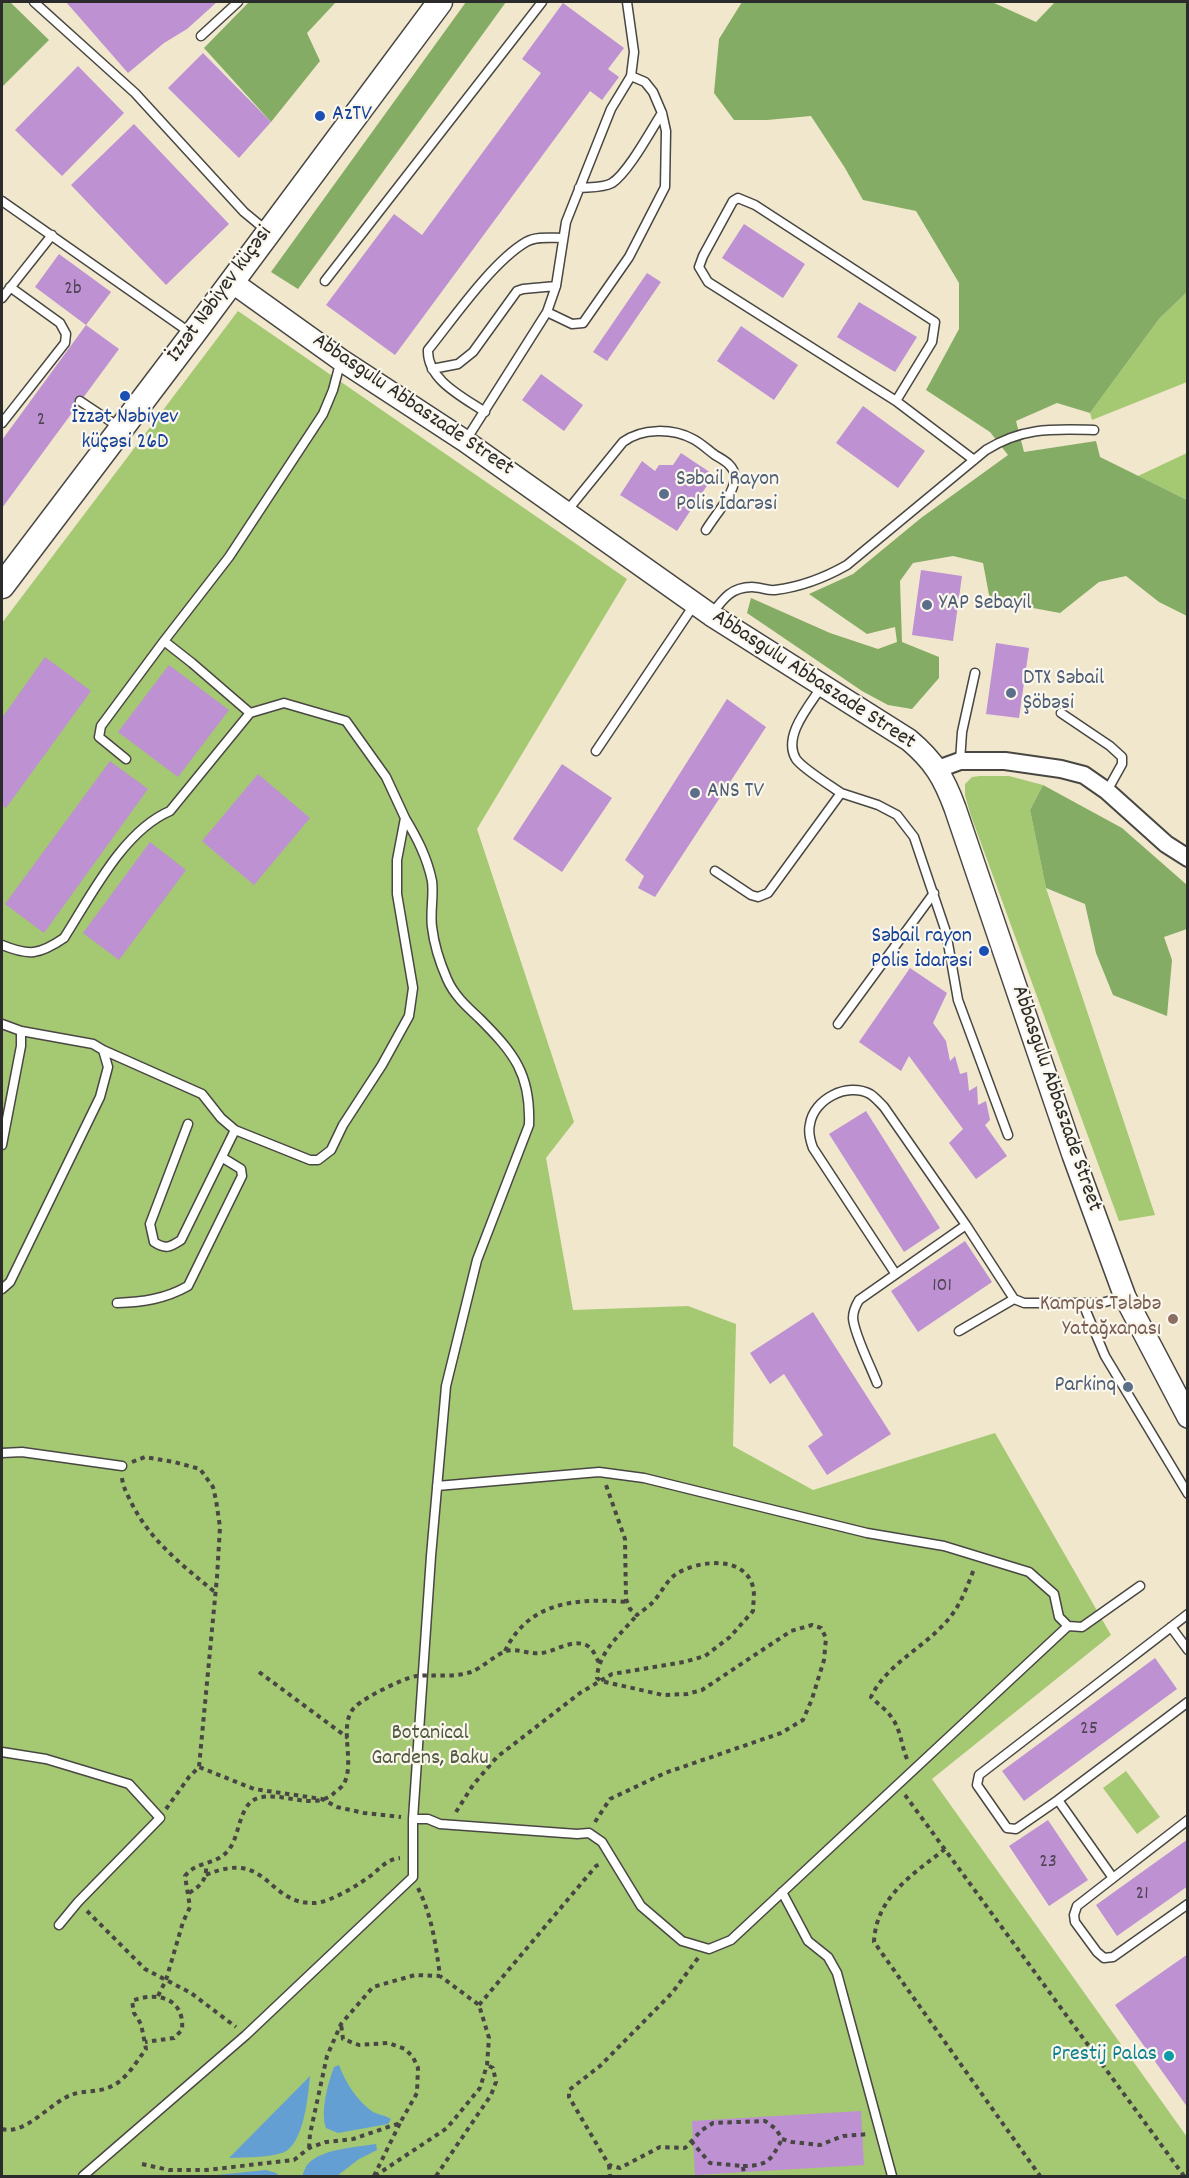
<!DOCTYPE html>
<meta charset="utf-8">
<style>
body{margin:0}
#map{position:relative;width:1189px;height:2178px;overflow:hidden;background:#f0e7cc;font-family:Dekko,sans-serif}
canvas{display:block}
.frame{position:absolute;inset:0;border:3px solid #2b2b2b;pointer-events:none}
</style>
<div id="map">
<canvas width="1189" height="2178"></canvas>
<div class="frame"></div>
</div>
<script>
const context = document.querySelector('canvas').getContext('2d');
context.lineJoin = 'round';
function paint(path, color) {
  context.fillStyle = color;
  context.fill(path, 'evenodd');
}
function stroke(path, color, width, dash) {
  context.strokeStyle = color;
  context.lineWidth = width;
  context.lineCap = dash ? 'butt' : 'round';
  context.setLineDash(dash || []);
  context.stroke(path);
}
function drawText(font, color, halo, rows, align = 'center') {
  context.font = font + ' Dekko,sans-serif';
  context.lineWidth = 4.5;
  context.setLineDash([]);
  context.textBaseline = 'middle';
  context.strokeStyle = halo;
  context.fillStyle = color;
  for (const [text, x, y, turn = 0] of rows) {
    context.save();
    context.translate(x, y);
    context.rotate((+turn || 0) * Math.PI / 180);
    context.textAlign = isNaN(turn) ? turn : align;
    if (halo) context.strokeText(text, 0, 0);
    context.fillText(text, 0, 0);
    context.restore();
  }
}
paint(new Path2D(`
 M1187,292V382L1092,420L1090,413L1159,319Z
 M238,311L627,579L477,829L574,1122L546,1158L573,1310L688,1306L736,1324L733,1446L813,1490L995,1433L1111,1635L932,1779L1187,2137V2176H2V623Z
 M1187,453V500L1138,476Z
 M980,776H1009L1043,785L1030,810L1046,888L1155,1215L1119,1221L970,813L965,795V784L972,777Z
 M1126,1771L1160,1817L1137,1834L1103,1788Z`), '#a5c872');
paint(new Path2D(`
 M2,2H10L49,40L2,87Z
 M249,2H336L307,33L320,61L271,122L204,48Z
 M466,2H506L298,289L271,272Z
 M742,2H992L1036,22L1055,2H1187V292L1159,319L1090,413L1057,403L1016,421L1024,452L1096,441L1100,457L1187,500V616L1159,602L1126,576L1099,582L1060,613L990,600L983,563L953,556L913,563L900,581L902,642L939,657V678L912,709L888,705L862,691L747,613L751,598L830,633L878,649L897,642L895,627L867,634L809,594L853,574L921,518L1008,455L990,432L926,390L959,329V283L916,211L863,200L845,168L811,116L767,120H734L714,93L719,39Z
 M1043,785L1122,828L1187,885V929L1164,937L1172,960L1167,1016L1113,995L1096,953L1085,904L1046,888L1030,810Z`), '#84ac64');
paint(new Path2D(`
 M339,2065C345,2082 358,2102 373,2112C379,2115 385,2115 391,2119L388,2124L338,2133L326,2128C320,2112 328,2083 334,2067Z
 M310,2076C308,2096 304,2146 282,2153C266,2158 246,2157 229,2158Z
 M376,2144L377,2150L359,2159L337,2176H302C304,2172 305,2167 308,2164C321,2149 357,2147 376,2144Z
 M266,2170L276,2173L279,2176H207Z`), '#649fd4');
paint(new Path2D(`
 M66,2H217L187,29L164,43L128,73Z
 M563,3L624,48L608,69L619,77L602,100L590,91L395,355L326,305L394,214L422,235L541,73L522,59Z
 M203,53L271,122L239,158L168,88Z
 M78,66L124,113L62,176L15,130Z
 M134,124L229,224L166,285L71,185Z
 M744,224L805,264L783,298L722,258Z
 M59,254L111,292L86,325L119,349L2,508V440L86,325L35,287Z
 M647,273L661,282L607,361L593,352Z
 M859,302L917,337L895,372L837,337Z
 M741,326L798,365L774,400L717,361Z
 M541,374L583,405L564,431L522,400Z
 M863,406L925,451L898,488L836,443Z
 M681,453L714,475L677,531L620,495L642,461L655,471L659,465H673Z
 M921,570L962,576L953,641L912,635Z
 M996,643L1029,648L1019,718L986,714Z
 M45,657L91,691L6,808L2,805V718Z
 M169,665L229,710L178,777L118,732Z
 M727,699L766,727L655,897L638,888L644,876L625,860Z
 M110,761L148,789L44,933L5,904Z
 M562,764L612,798L562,872L513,839Z
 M258,774L310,818L254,885L202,841Z
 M150,842L186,870L119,960L83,933Z
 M910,968L947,993L933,1023L946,1041L950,1061L955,1056L960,1074L967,1072L969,1091L977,1086L978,1105L986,1101L990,1120L985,1125L1007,1156L976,1179L949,1143L963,1129L909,1056L901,1071L859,1042Z
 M866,1111L940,1228L904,1252L829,1134Z
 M965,1241L992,1282L918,1332L891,1291Z
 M813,1312L891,1434L827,1475L808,1446L823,1435L784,1374L770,1384L750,1353Z
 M1155,1658L1177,1689L1024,1801L1002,1771Z
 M1048,1820L1088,1880L1049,1906L1009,1846Z
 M1188,1839V1886L1117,1936L1096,1905Z
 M1188,1954V2108L1115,2005Z
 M861,2111L864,2165L695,2175L692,2121Z`), '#bd91d2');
const service = new Path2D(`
 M34,2L135,93L244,212L267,231
 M201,36L238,2
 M579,188C590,187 603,188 612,183C628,173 651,130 662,113
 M2,201L192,334
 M325,281L542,2
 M2,298L52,235
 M547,312L572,324L583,323L629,257L665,187L666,131L662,113L653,92L645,82L631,76
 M432,369L458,364L473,352L517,291L523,289L556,286
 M80,401L119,427
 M896,401L932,342L935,322L755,205L738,198L733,201L703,256L699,267L708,282L896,401L974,460
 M485,412C463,397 427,380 428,350C453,319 492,262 526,242C536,236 551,238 562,238
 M2,423L65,343L66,334L60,323L10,287
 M466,440L547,312L556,286L566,222L611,109L631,76L634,52L627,2
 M567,511L623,442C642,428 672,428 693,439C701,443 708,450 715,455C724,460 735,466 735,478C733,496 715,515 706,530
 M711,615C723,599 731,587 752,587C760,587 768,591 775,590C800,587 826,577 847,565L986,450C1023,427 1052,429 1094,430
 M1061,713L1110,746L1122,757V764L1107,791
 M596,751L694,605
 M126,759L99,737L101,726L164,641
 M960,761L962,732L975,673
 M841,793L878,805L897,815L914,837L946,932L958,1000L1008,1135
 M715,871L751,895L758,897L768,893L841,793C831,786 802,768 796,759C782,736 810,705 822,686
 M2,945C29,956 39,955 64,938C91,896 123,831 170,811L250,713
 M2,1024L21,1031L93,1044L103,1050L108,1067L100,1097L10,1282L2,1289
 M838,1024L934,893
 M103,1050L202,1094L221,1118L235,1130L310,1160H318L331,1150L343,1125L382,1065L409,1016L413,988L397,894V860L405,818L386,777L346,721L284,703L250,713L192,663L164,641L229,557L323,414L333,390L341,360
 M188,1124L150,1224L154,1242C166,1250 170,1247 181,1240L235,1130
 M2,1145L21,1046V1031
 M895,1273L813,1148C810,1140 808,1132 810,1124C814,1099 847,1082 870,1094C875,1097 880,1103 884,1107L966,1225L1014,1299L1024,1303H1101L1124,1297
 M117,1303C143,1302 165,1299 188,1286L242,1176L241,1169L223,1158
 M1083,1304L1105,1356L1188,1494
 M959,1331L1014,1299
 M877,1383C871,1367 854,1334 853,1318C853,1311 856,1305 859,1300L966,1225
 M2,1453L22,1452L122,1466
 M437,1486L599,1472L644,1478L867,1533L944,1546L1029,1572L1054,1594L1059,1617L1068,1626L1082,1627L1140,1586
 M1171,1627L1188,1650
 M1188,1702L1058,1800L1113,1878L1188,1820
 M2,1752L46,1759L129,1784L160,1818L78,1902L59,1925
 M1058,1800L1016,1829L1007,1828L977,1785L979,1775L1188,1614
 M413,1819H428L440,1824L577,1834L589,1833L602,1842L641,1906L682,1941L709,1949L731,1940L1068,1626
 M1113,1878L1077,1906L1074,1915L1075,1922L1097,1952L1104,1958L1113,1957L1188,1904
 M782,1892L808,1941L828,1957L837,1973L892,2176
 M83,2176L246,2035L413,1877V1819L431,1556L446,1386L477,1260L529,1125C531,1074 514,1053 479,1018C466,1006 454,995 447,979C440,963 434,944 432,927C430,912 434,895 432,881C427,857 417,838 405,818`);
const minor = new Path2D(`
 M938,769L960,761H1005L1061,769L1084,775L1107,791L1166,844L1188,858`);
const tertiary = new Path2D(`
 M232,282L341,360L465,441L711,615L909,740C934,761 944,778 955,808L1073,1155L1125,1297L1188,1417`);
const secondary = new Path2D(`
 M2,586L193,334L440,2`);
stroke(service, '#494743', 11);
stroke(minor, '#494743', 20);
stroke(tertiary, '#494743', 24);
stroke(secondary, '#494743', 27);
stroke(new Path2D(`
 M132,1462L145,1457L174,1462L200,1469L213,1487L216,1500L220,1527L217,1577L199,1767
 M122,1478C123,1486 126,1492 130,1500C149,1540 182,1565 216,1593
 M505,1651C529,1601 577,1598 627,1602
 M259,1672L348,1738
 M907,1759C901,1745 901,1730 892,1718C887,1710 878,1704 871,1697C886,1665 923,1648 946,1622C960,1607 967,1587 974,1569
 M905,1795L1184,2176
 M166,1809L189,1777L199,1767L254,1789L322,1799L337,1807L364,1813L401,1817
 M456,1812L473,1785L497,1757L580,1693L612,1674L684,1662L705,1656L730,1637L753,1611C753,1603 755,1594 753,1587C745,1555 698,1560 676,1574C666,1581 661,1594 652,1603C648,1607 642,1611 637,1615L630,1609L626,1599L625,1539L606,1485
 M595,1822L610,1799L665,1773L781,1733L803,1720L812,1699L824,1660L826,1638L821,1628L812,1625L791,1631L702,1690L687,1694L663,1695L601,1681L597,1678C598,1652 622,1633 637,1615
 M945,1849C912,1875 876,1897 874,1942L1040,2176
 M206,1875C269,1848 266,1905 315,1903C331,1902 360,1884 373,1874C381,1867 388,1859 400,1858
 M189,1893C202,1885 207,1879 206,1864
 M87,1911L145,1969L191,1993L236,2027
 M698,1958L672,1993L600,2066L569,2090V2097L609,2165L620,2168L660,2147L685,2148L702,2130L713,2123L765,2121L776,2129L782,2139L792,2142L820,2145L843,2136L869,2134
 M479,2005L596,1866L602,1863
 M2,2129C25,2136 51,2102 71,2095C83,2090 99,2093 112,2086C127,2079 136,2062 146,2049L141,2024L134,2013L132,2001C157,1991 185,1998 182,2030L174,2038L145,2042
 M691,2141L710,2163L743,2166L744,2176
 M309,2148L310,2134L327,2056L341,2024L373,1987L415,1975L440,1976C436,1946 432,1916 418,1888
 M142,2164L169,2170H206L294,2160L309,2148L326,2142L353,2139L400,2123L417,2093L418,2068L413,2057L405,2049L388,2043L359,2045L343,2039L341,2024
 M609,2165L610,2176
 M743,2166C768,2166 771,2160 782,2139
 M374,2176L400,2123
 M375,2176L447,2128L480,2088L487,2065L489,2038L479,2005L440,1976
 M436,2176L491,2095L496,2082L493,2068L487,2065`), '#494743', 4, [4.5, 4.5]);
stroke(service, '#fff', 8);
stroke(minor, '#fff', 16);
stroke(tertiary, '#fff', 21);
stroke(secondary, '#fff', 24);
stroke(new Path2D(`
 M158,1996L166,1980L183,1922L190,1907L185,1876C197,1860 218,1866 230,1848C240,1834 239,1804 258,1798C282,1791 312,1811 333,1794C336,1791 341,1788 343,1785C357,1764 336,1723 356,1706C366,1697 403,1678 417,1676C435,1674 453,1678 471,1672C482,1668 495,1655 506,1651C518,1648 530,1655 542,1653C556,1651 571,1639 586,1645C593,1648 596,1657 599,1663`), '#494743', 4, [4.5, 4.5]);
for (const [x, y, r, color] of [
 [320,116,6,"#1a4fb4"],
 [125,396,6,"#1a4fb4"],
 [664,494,6,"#5c6f8a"],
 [927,605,6,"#5c6f8a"],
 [1011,693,6,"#5c6f8a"],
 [695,793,6,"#5c6f8a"],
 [984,951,6,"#1a4fb4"],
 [1173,1319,6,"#8d6e63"],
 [1128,1387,6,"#5c6f8a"],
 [1169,2056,6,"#0f9aa8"]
]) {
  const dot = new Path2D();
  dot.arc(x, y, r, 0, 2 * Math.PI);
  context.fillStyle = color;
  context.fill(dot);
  stroke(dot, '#fbf7ec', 2);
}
drawText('20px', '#504455', null, [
 ["2b",73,290],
 ["2",41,421],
 ["101",942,1287],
 ["25",1089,1730],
 ["23",1048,1863],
 ["21",1142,1895]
]);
drawText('22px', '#164399', '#fbf7ec', [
 ["AzTV",332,116],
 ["İzzət Nəbiyev",125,419,"center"],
 ["küçəsi 26D",125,444,"center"],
 ["Səbail rayon",972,938,"right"],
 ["Polis İdarəsi",972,963,"right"]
], 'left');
drawText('22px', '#2b2b2b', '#fbf7ec', [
 ["İzzət Nəbiyev küçəsi",221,295,-54],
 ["Abbasgulu Abbaszade Street",412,406,34],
 ["Abbasgulu Abbaszade Street",813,681,33],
 ["Abbasgulu Abbaszade Street",1055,1099,71]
]);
drawText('22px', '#4e5e75', '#fbf7ec', [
 ["Səbail Rayon",676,481],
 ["Polis İdarəsi",676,506],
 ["YAP Sebayil",939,605],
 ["DTX Səbail",1023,680],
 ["Şöbəsi",1023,705],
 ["ANS TV",707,793],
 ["Parkinq",1116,1387,"right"]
], 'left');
drawText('22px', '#785e54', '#fbf7ec', [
 ["Kampus Tələbə",1161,1306],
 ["Yatağxanası",1161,1331]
], 'right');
drawText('22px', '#505a40', '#fbf7ec', [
 ["Botanical",430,1735],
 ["Gardens, Baku",430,1760]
]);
drawText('22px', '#0d838f', '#fbf7ec', [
 ["Prestij Palas",1157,2056]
], 'right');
</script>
